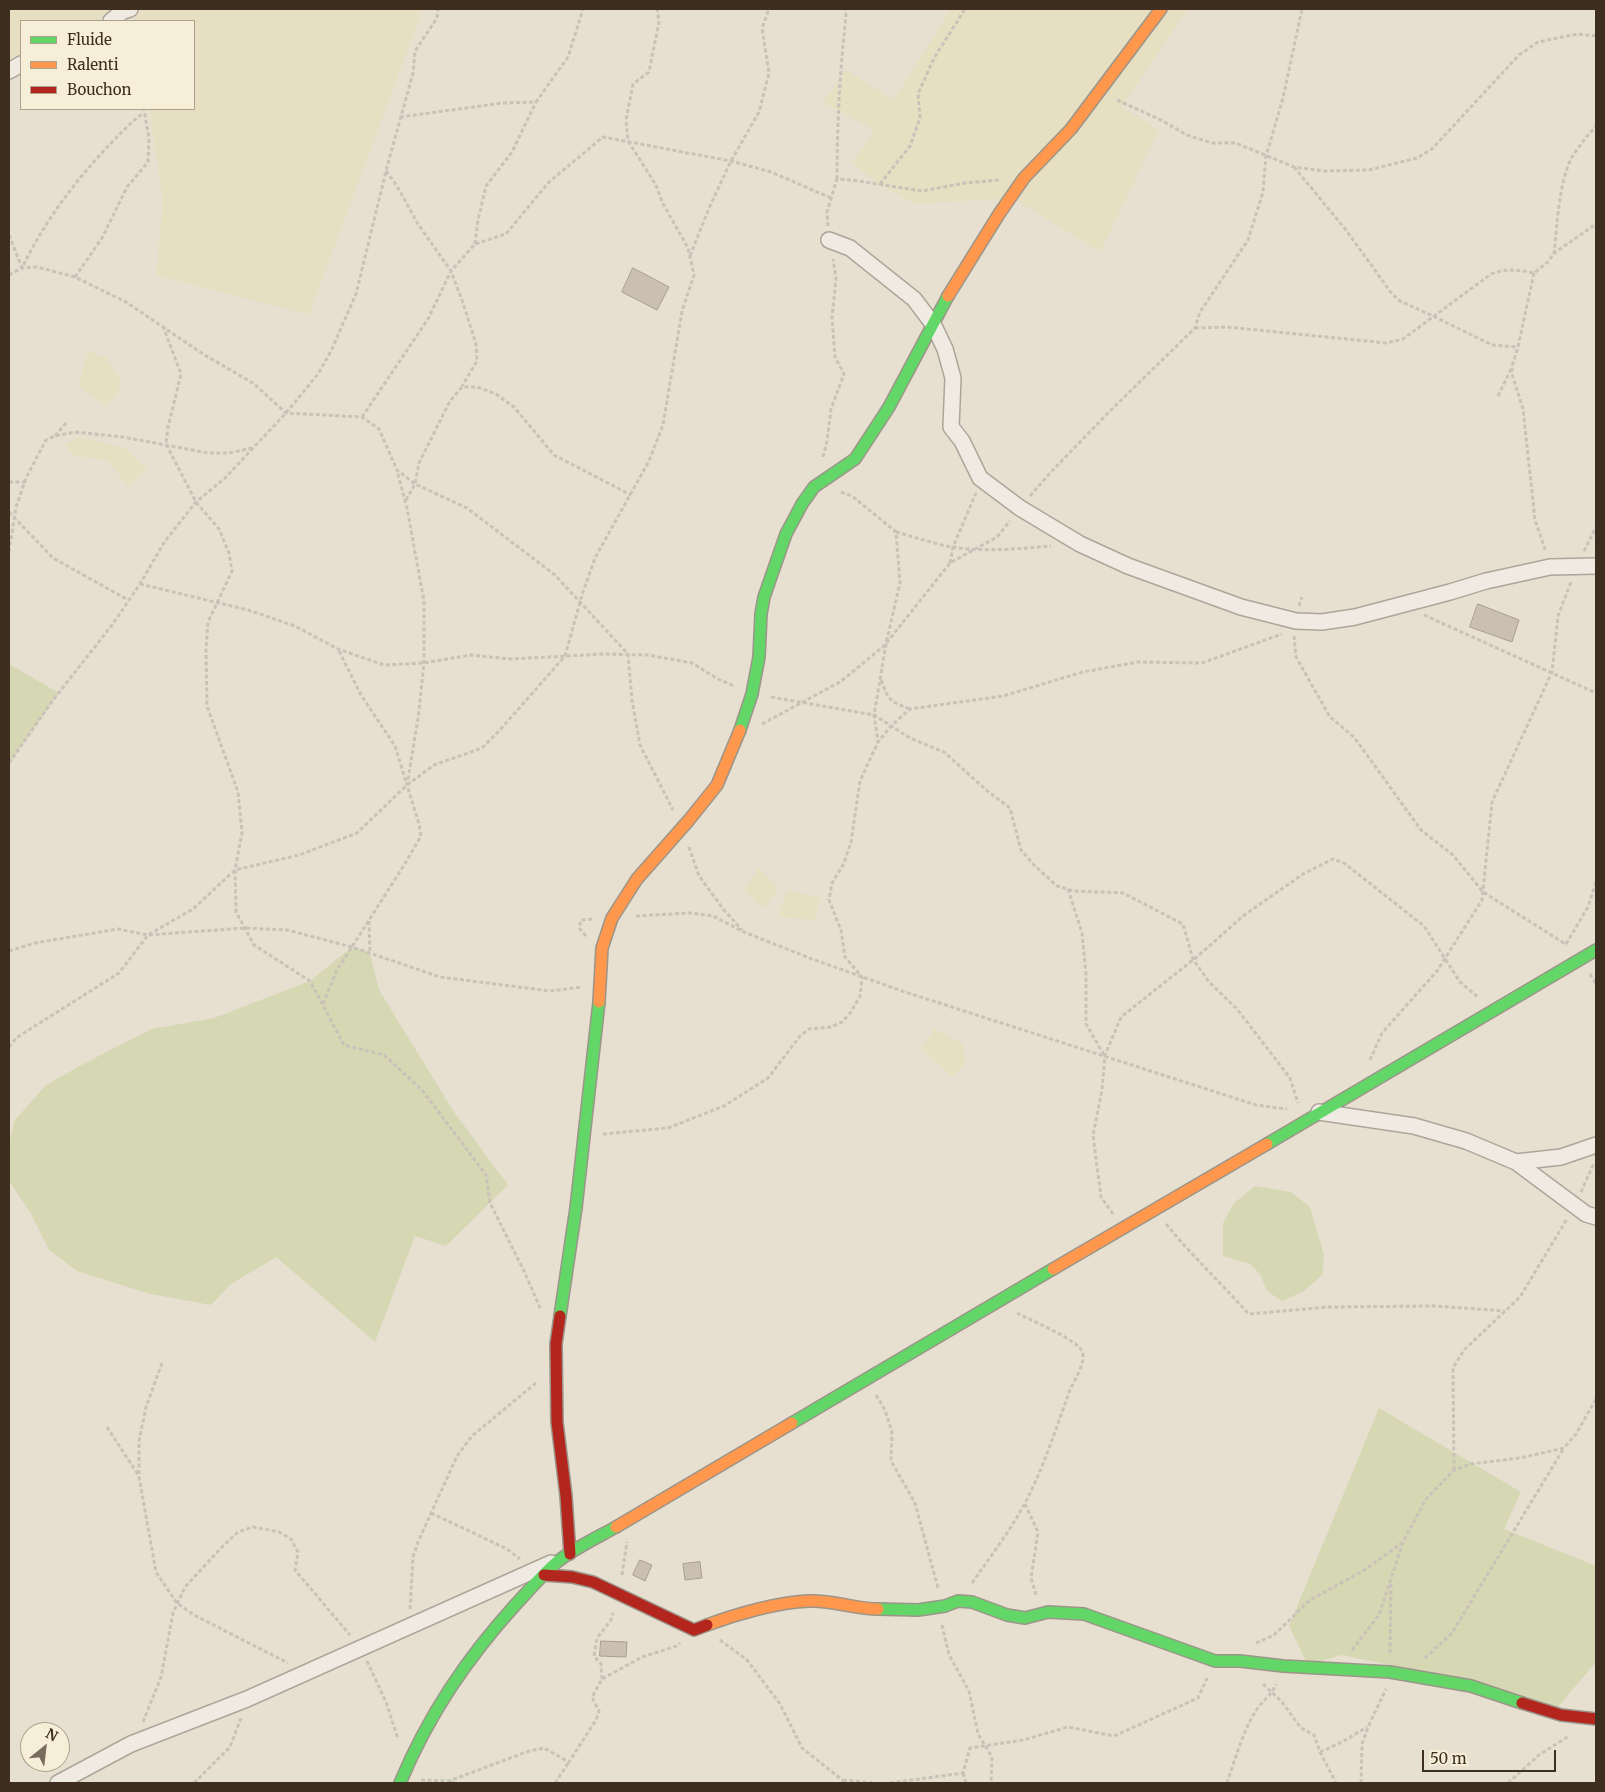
<!DOCTYPE html>
<style>
body{margin:0}
#map{position:relative;width:1605px;height:1792px;overflow:hidden;background:#e7e0d1;font-family:Merriweather,serif}
canvas{display:block}
.frame{position:absolute;inset:0;border:10px solid #3d2e20;pointer-events:none}
.legend{position:absolute;left:20px;top:20px;width:175px;height:90px;box-sizing:border-box;background:#f7eed8;border:1px solid #ada18e;margin:0;padding:6px 9px;list-style:none;font-size:15px;color:#3d2e20}
.legend li{display:flex;align-items:center;gap:10px;height:25px}
.legend b{width:25px;border:1px solid #ada18e}
.north{position:absolute;left:20px;top:1722px;width:50px;height:50px;box-sizing:border-box;background:#f7eed8;border:1px solid #ada18e;border-radius:50%;rotate:29deg;font-size:14px;font-weight:700;line-height:20px;text-align:center;color:#3d2e20}
.north::after{content:'';display:block;margin:auto;width:18px;height:22px;background:#786c5e;clip-path:polygon(50% 0,100% 100%,50% 72%,0 100%)}
.scale{position:absolute;left:1422px;top:1750px;width:134px;height:22px;box-sizing:border-box;border:2px solid #3d2e20;border-top:0;padding-left:6px;font-size:15px;line-height:18px;white-space:nowrap;color:#3d2e20;-webkit-text-stroke:4px #f7eed8;paint-order:stroke}
</style>
<div id="map">
<canvas width="1605" height="1792"></canvas>
<div class="frame"></div>
<ul class="legend">
<li><b style="height:6px;background:#63d668"></b>Fluide</li>
<li><b style="height:6px;background:#ff974d"></b>Ralenti</li>
<li><b style="height:6px;background:#b3261e"></b>Bouchon</li>
</ul>
<div class="north">N</div>
<div class="scale">50 m</div>
</div>
<script>
const context = document.querySelector('canvas').getContext('2d');
context.lineJoin = 'round';
function paint(path, color) {
  context.fillStyle = color;
  context.fill(path, 'evenodd');
}
function stroke(path, color, width, dash) {
  context.strokeStyle = color;
  context.lineWidth = width;
  context.lineCap = dash ? 'butt' : 'round';
  context.setLineDash(dash || []);
  context.stroke(path);
}
paint(new Path2D(`
 M9,9H117L118,11L94,21H21V53L9,61Z
 M169,9H423L309,315L156,275L163,202L149,109H194V21H136L135,11Z
 M951,9H1188L1122,107L1159,130L1100,252L1013,198L916,204L880,185L852,163L874,130L823,102L846,70L894,100Z
 M88,351L107,358L121,382L117,394L105,406L78,386Z
 M79,437L123,447L147,469L128,487L108,460L74,456L65,444Z
 M759,868L778,889L764,909L744,889Z
 M787,890L820,897L815,920L778,917Z
 M931,1027L964,1044L965,1064L952,1077L920,1048L932,1034Z`), '#e6dfc2');
paint(new Path2D(`
 M9,664L59,693L9,763Z
 M352,947L370,953L379,990L454,1112L508,1185L446,1246L415,1236L375,1342L276,1257L231,1284L211,1305L150,1294L77,1271L49,1250L31,1214L9,1181V1145L14,1121L46,1085L87,1062L152,1029L214,1018L310,981Z
 M1255,1186L1291,1192L1310,1207L1324,1255L1322,1275L1304,1291L1282,1301L1267,1291L1260,1274L1250,1264L1223,1256V1223L1234,1203Z
 M1379,1408L1521,1492L1504,1529L1596,1566V1662L1556,1709L1381,1663L1341,1655L1308,1665L1289,1626Z`), '#d6d7b3');
const building = new Path2D(`
 M633,268L669,287L657,310L622,292Z
 M1478,604L1519,620L1512,642L1470,627Z
 M640,1560L652,1565L645,1581L633,1575Z
 M700,1562L702,1578L685,1580L683,1564Z
 M601,1641L627,1642L626,1657L600,1656Z`);
paint(building, '#cbbfb2');
stroke(building, '#a89c90', 1);
const street = new Path2D(`
 M111,21L123,11L130,9
 M9,71L21,64
 M829,240L850,248L914,299L933,324L945,349L953,378L951,427L962,441L980,478L1020,508L1080,544L1128,566L1241,607L1296,621L1322,622L1355,617L1450,592L1486,581L1550,567L1596,566
 M1319,1112L1414,1126L1466,1141L1516,1162L1586,1214L1596,1217
 M1516,1162L1561,1157L1596,1145
 M58,1783L131,1744L247,1699L551,1563`);
const fast = new Path2D(`
 M740,730L752,694L759,657L761,614L764,597L786,534L802,504L814,487L855,459L889,407L948,296
 M1267,1144L1596,950
 M560,1316L576,1208L599,1002
 M792,1423L1053,1269
 M878,1609L918,1610L945,1606L958,1601L972,1602L1007,1615L1025,1618L1048,1612L1084,1614L1215,1661H1240L1283,1666L1390,1672L1471,1686L1522,1703
 M400,1783C429,1714 467,1658 517,1603C530,1589 543,1574 557,1562C573,1549 598,1537 616,1527`);
const slow = new Path2D(`
 M948,296L999,214L1024,178L1071,129L1161,9
 M599,1002L602,948L612,918L637,879L689,820L717,785L740,730
 M1053,1269L1267,1144
 M616,1527L792,1423
 M707,1625C736,1614 779,1602 809,1601C833,1600 855,1609 878,1609`);
const jam = new Path2D(`
 M560,1316L556,1344L557,1422L566,1496L570,1554
 M544,1575L572,1577L593,1582L694,1630L707,1625
 M1522,1703L1561,1715L1596,1719`);
stroke(street, '#ada599', 18);
stroke(fast, '#9c958a', 14);
stroke(slow, '#9c958a', 14);
stroke(jam, '#9c958a', 14);
stroke(new Path2D(`
 M1117,100L1161,120L1187,135L1212,143H1236L1294,167L1324,171L1369,170L1417,158L1432,149L1519,55L1538,42L1577,34L1596,36
 M400,117L503,103L536,102L568,57L583,9
 M1294,167L1346,230L1392,294L1400,301L1433,316L1492,345L1518,347
 M386,171L397,186L418,224L451,271L463,303L476,344L477,361L462,386
 M837,179C837,124 840,70 846,15L845,9
 M880,184L910,146L920,118L918,94L934,58L965,9
 M828,226L827,212L837,179L852,180L922,191L965,183L999,180
 M9,235L22,268C45,220 78,177 115,139C124,130 133,120 144,113
 M475,244L478,220L486,186L512,152L536,102
 M1554,254C1557,226 1559,181 1572,157C1579,146 1587,136 1596,126
 M690,256L709,208L731,161L759,112L769,73L762,28L769,9
 M1534,273L1518,347L1512,366V374L1523,409L1535,520L1546,552
 M9,275L22,268L37,267L75,277L126,302L203,354L253,383L286,413L362,417L379,429L397,470L415,484L467,508L555,575L628,654L632,700L640,745L673,810
 M75,277L102,238L127,187L148,162L149,139L144,109
 M163,326L181,374L168,427L166,444L196,502L219,529L229,553L232,571L208,622L206,649L207,706L238,792L242,833L235,870L236,912L254,945L310,981L344,1045L384,1055L422,1090L486,1175L490,1203L524,1271L541,1310
 M1195,328L1227,327L1386,343L1403,339L1491,274C1506,268 1519,270 1534,273L1549,261L1553,254L1596,224
 M1498,396L1512,367
 M362,417L428,319L451,271L475,244L506,234L549,182L603,137L731,161L771,172L831,198
 M55,436L66,423
 M823,457L827,441L831,409L844,374L835,357L832,318L836,279L833,259
 M9,482H25
 M841,492L852,496L896,532L900,583L886,644L874,715L878,741
 M1030,496L1050,473L1110,411L1195,328L1200,312L1248,240L1263,192L1266,156L1283,98L1302,9
 M406,500L415,484L419,463L450,401L462,387H477L496,394L514,407L554,455L631,495
 M9,512L53,558L128,600
 M896,532C911,536 926,541 942,545C978,553 1015,549 1051,546
 M1584,551L1596,527
 M9,552L16,507L26,478L46,440L55,436L75,432L123,437L208,453H229L252,448
 M950,563L953,547L976,493
 M140,584L248,610L295,626L338,649L384,665L424,663L471,655L510,659L603,654L648,655L692,663L718,679L734,686
 M1299,606L1302,597
 M1424,615L1596,693
 M1294,636L1296,657L1330,717L1354,737L1421,830L1453,855L1483,892L1567,945
 M339,651L361,695L395,746L407,785
 M881,680C889,701 889,701 910,709
 M771,697L874,715L910,738L944,752L985,789L1010,808L1021,850L1034,865L1057,886L1074,891L1123,893L1183,924L1193,959L1209,982L1237,1009L1290,1078L1298,1103
 M762,724L840,682L884,646L950,563L997,537L1010,521
 M9,763L53,700L112,625L140,584L165,541L196,502L224,479L286,413L318,374L331,351L356,294L387,167L413,73L415,51L437,18L438,9
 M689,847L699,876L724,910L742,930
 M1068,889L1082,933L1086,974V1024L1104,1055
 M636,916L690,913L713,916L744,932L812,959L902,991L1256,1105L1287,1109
 M369,921L370,953
 M586,936L579,928L581,920L593,919
 M1566,944L1588,907L1596,882
 M9,951L35,943L118,929L148,935L244,928L287,930L352,947L440,977L550,991L582,987
 M1590,974L1596,984
 M323,1004L336,972L406,862L421,836L419,824L407,785L418,719L424,663V601L407,508L397,471
 M9,1047L16,1038L119,973L148,935L193,909L235,870L299,855L357,833L407,785L434,765L482,748L499,731L565,656L582,595L595,558L649,461L663,425L682,311L694,275L688,248L662,202L656,185L628,141L626,120L633,84L649,72L659,22L657,9
 M1370,1060L1382,1033L1437,971L1482,900L1492,802L1552,672L1558,616L1571,582
 M603,1134L668,1128L724,1106L768,1078L800,1036L809,1029L831,1027L842,1022L851,1012L860,996L862,977L845,957L841,930L829,900L832,883L844,863L851,842L860,781L878,742L891,726L910,709L1003,696L1083,672L1138,662L1202,663L1282,634
 M1581,1192L1594,1163
 M1113,1214L1101,1197L1093,1135L1102,1090L1105,1055L1121,1017L1198,956L1243,916L1303,874L1333,859L1344,863L1424,926L1460,982L1479,998
 M1166,1224L1183,1244L1249,1314L1328,1307L1435,1306L1505,1311
 M162,1363L146,1407L139,1441V1477L156,1572L177,1603L194,1615L288,1663
 M876,1395L885,1410L892,1432L891,1461L915,1503L938,1588
 M107,1427L139,1476
 M1454,1470L1453,1368L1464,1350L1520,1297L1567,1219
 M1025,1504L1038,1532L1031,1578L1036,1595
 M431,1513L507,1549L520,1559
 M622,1575L627,1542
 M972,1583C990,1557 1010,1531 1025,1503C1044,1467 1056,1428 1070,1390C1074,1380 1087,1362 1082,1351C1076,1339 1030,1320 1017,1313
 M410,1609L413,1557L418,1542L457,1456L472,1436L537,1382
 M942,1625L949,1655L969,1691L978,1734L992,1757L991,1783
 M720,1640L747,1660L780,1704L802,1748L846,1783
 M1256,1643L1274,1635L1310,1600L1366,1569L1403,1542
 M1352,1650L1379,1615L1403,1542L1426,1499L1454,1470L1471,1464L1520,1458L1564,1448L1576,1434L1596,1399
 M1390,1653L1391,1582
 M1425,1658L1452,1633L1564,1448
 M367,1661L386,1702L398,1739
 M602,1679L601,1664L594,1656L597,1638L611,1620L613,1613
 M1263,1684L1282,1702L1301,1728L1314,1735L1320,1752L1336,1783
 M143,1722L161,1677L173,1613L185,1587L222,1547L238,1532L253,1527L279,1532L291,1539L298,1552L295,1570L350,1635
 M1320,1752L1342,1742L1367,1727
 M963,1773L966,1783
 M421,1780L449,1781L529,1751L544,1748L569,1762L596,1720L599,1711L592,1697L602,1679L642,1657L677,1646L680,1643
 M843,1780L875,1783
 M450,1782L457,1783
 M194,1783L230,1747L241,1718
 M555,1783L569,1762
 M890,1783L963,1773L970,1748L1023,1740L1068,1727L1114,1736L1198,1698L1207,1678
 M1227,1783C1235,1760 1243,1730 1257,1709C1263,1700 1272,1695 1276,1684
 M1361,1783L1362,1744L1368,1727L1386,1689
 M1508,1783L1539,1755L1569,1736`), '#c8c2b9', 3, [4, 2.5]);
stroke(street, '#efebe3', 15);
stroke(fast, '#63d668', 11);
stroke(slow, '#ff974d', 11);
stroke(jam, '#b3261e', 11);
</script>
